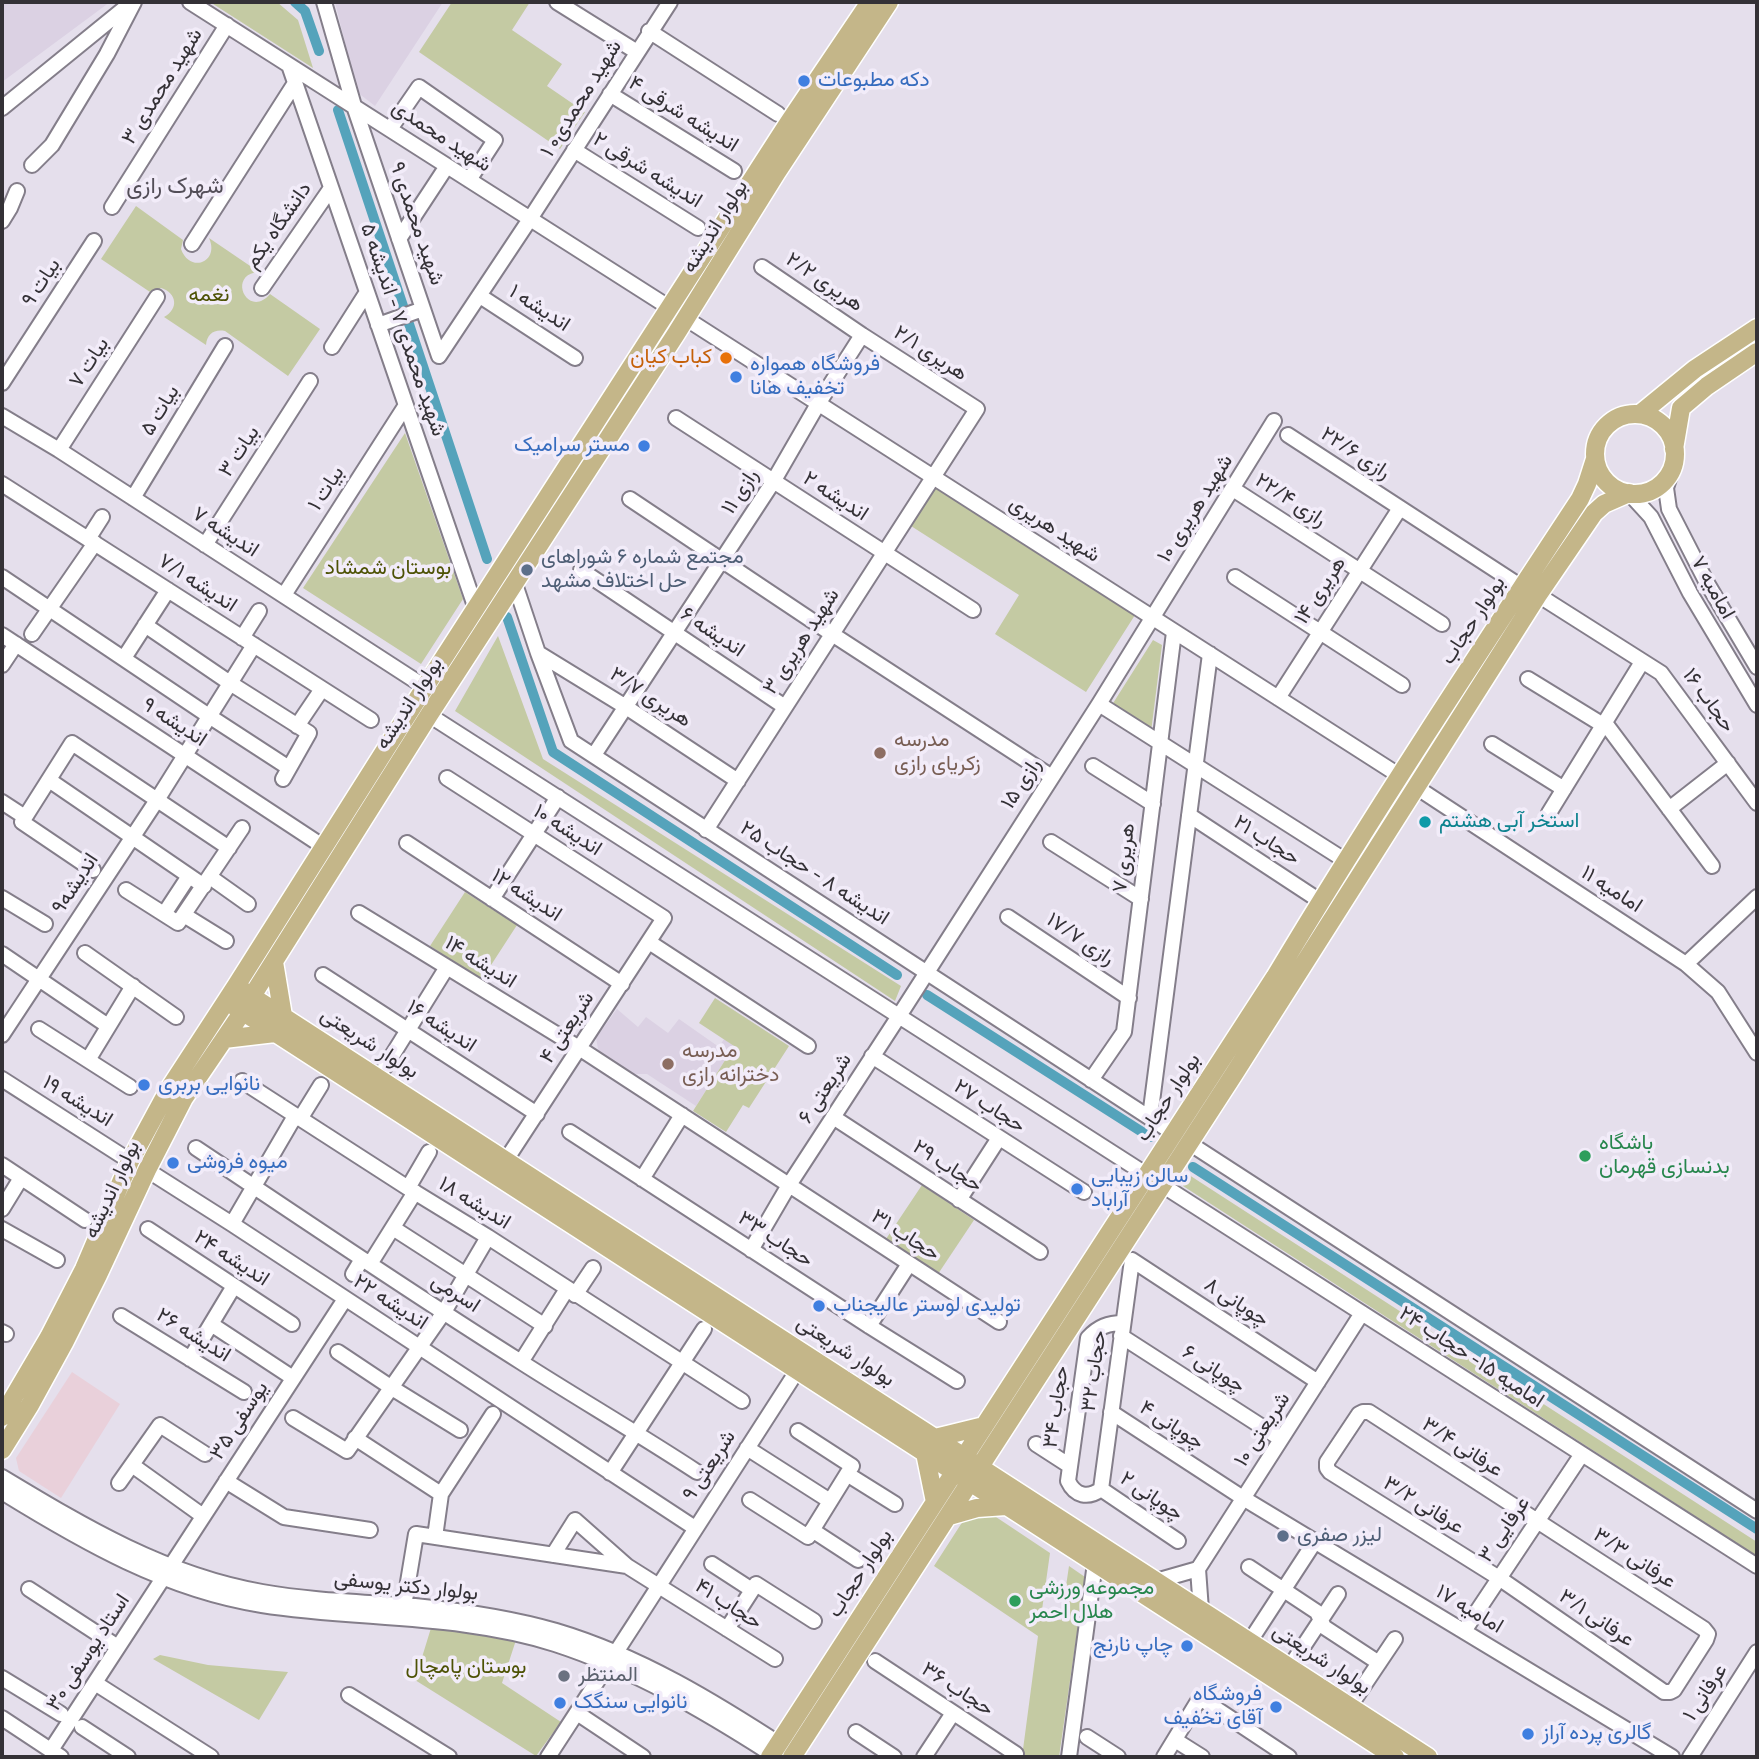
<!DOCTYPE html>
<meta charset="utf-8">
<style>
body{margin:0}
#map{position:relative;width:1759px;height:1759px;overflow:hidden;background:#e5dfec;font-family:"Titillium Web",sans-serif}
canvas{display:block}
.frame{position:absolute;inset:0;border:4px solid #343136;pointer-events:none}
</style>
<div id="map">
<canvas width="1759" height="1759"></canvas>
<div class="frame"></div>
</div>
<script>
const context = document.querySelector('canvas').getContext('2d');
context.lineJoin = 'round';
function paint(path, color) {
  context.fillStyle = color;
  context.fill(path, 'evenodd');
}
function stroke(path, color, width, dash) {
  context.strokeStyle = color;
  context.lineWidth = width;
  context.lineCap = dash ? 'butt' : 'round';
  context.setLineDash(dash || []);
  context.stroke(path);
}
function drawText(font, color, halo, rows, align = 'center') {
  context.font = font + ' "Titillium Web",Vazirmatn,sans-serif';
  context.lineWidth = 7;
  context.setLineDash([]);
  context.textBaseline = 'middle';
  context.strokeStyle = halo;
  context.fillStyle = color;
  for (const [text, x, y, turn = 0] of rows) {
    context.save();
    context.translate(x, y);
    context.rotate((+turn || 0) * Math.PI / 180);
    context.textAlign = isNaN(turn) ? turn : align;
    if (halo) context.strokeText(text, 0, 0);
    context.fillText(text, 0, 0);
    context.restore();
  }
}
paint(new Path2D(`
 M2,2H110L2,82Z
 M335,2H443L375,106L357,92Z
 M617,1009L638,1027L646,1017L668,1033L679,1019L719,1047L724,1039L734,1046L696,1106L647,1074H629L599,1054L596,1038Z`), '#dbd1e3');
paint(new Path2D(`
 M72,1372L120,1404L61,1498L19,1471L16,1458Z`), '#e9d0da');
paint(new Path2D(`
 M210,2H277L298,20L313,68Z
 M452,2H530L512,30L562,64L547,86L585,112L560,149L419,52Z
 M136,206L183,240L181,249C190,274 220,262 209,238L259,272C226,274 248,320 270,294L320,329L288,376L225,331C214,329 207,334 206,345L164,317C179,309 177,293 161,288L150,292L101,259Z
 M405,433L463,599L421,664L303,588Z
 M936,488L1135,615L1086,692L995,634L1019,595L911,526Z
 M498,636L543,759L901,986L895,1001L455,711Z
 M1153,640L1162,645L1151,732L1110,708Z
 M465,892L517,925L482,979L430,946Z
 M715,998L789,1046L749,1108L743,1105L726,1132L693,1111L734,1046L699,1023Z
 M1186,1173L1757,1542V1556L1183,1186Z
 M922,1185L974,1220L938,1274L886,1239Z
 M993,1515L1050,1553L1041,1617L1061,1620L1069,1566L1085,1577L1059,1757H1022L1038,1636L934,1566L963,1521Z
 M431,1628L477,1632L516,1640L502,1683L561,1722L536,1756L415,1680Z
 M160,1655L208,1665L288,1672L259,1720L153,1659Z`), '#c4caa3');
stroke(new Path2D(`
 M295,2L305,11L319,51
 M338,110L487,559
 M507,617L553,752L897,975
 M927,995L1150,1137
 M1193,1167L1757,1529`), '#55a3bb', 10);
const minor = new Path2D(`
 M190,2L670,308
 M324,2L354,106L439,356
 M557,2L637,52
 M649,31L778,114
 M289,65L476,609
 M610,94L734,171
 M2,108L131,3
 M390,129L419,87L495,140L469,180
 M574,150L698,228
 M32,165L52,145L107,54L134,2
 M112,207L227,25
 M2,221L10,208L17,191
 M399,239L447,166
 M192,244L295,83
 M262,288L331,188
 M480,296L575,358
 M685,318L1400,776
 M378,325L423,309
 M332,347L367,292
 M439,356L530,219L670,2
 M2,383L94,241
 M2,416L59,450L425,687
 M676,418L973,610
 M1288,435L1514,582
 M59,450L157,297
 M1672,469L1666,488L1669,509L1707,583L1757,667
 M2,484L371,720
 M1233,489L1442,624
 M1629,493L1651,517L1690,593L1757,705
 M133,498L225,346
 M630,499L832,634L1052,777
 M88,539L102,517
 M205,545L310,381
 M581,570L785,707
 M2,577L209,716L289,768
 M1235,577L1402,685
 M515,584L538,653L571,741L1173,1133
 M284,595L406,405
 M1538,595L1661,673L1757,803
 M145,625L230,683L309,733L283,779
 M32,634L95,543
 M2,635L324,847
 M242,638L259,611
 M538,653L626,707L738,781
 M124,658L168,590
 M2,665L16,644
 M1528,679L1603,725
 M1278,698L1400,508
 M1099,704L1346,861
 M429,715L1147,1175
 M1605,723L1712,866
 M297,726L322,689
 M1492,744L1564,789
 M594,755L773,482L818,404L862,335
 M1093,766L1153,804
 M447,778L664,918L506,1160
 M49,780L204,886
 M1416,787L1686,964L1718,992L1757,1053
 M2,802L25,817
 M1669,809L1728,763
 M1549,813L1642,662
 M1189,815L1320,901
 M706,830L977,409L862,335L762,267
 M1051,842L1141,899
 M407,843L622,984
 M93,870L22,822L72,743L229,848
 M210,877L248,904
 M126,890L178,923L242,828
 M2,898L45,924
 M492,899L558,797
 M359,913L579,1048L999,1322
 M164,914L189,876
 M184,915L226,941
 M1008,917L1129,998
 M649,942L808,1046
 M85,953L176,1017
 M2,954L108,1026
 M1686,964L1757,897
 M323,975L537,1114
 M39,1029L130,1087
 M2,1035L157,800L254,645
 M872,1056L1084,1192
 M88,1060L133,986
 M385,1067L447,967
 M2,1079L130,1161
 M1091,1080L1124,1032L1174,632
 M242,1081L408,1188L488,1237L742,1401
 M833,1117L1040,1252
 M1150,1117L1210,654
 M300,1119L321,1085
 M570,1132L869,1326L957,1381
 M1189,1143L1757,1511
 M196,1148C304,1220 411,1293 521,1362C579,1399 639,1434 697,1472
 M2,1165L85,1220
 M147,1170L232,1224L695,1528
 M642,1179L682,1115
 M1162,1185L1757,1566
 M408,1188L429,1152
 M959,1200L999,1138
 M2,1209L21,1178
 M232,1224L295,1116
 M393,1228L545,1326
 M2,1229L57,1260
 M148,1229L292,1324
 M751,1250L789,1185L899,1016L1099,704L1274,421
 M370,1264L415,1192
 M353,1274L362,1259
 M575,1295L593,1268
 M121,1316L244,1392
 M211,1324L293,1378
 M869,1326L909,1264
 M2,1332L6,1334
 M1121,1336L1281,1439
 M338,1352L392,1388L460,1430
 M190,1359L234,1286
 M521,1362L567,1289
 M1111,1412L1243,1498L1672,1757
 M1363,1412H1369L1704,1629L1708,1634L1706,1640L1674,1690L1670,1692H1664L1499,1578L1330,1472L1327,1468V1462L1359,1414Z
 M293,1418L347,1451L444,1312L488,1237
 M355,1438L441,1494
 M1036,1444L1070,1466
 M747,1448L830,1501
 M132,1465L203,1516
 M610,1473L704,1329
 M847,1474L895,1504
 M2,1477C85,1527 165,1575 262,1592C313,1601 364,1602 415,1606C463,1611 511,1618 556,1631C640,1656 715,1702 787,1749
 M226,1481L284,1517L370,1530
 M119,1483L160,1425L205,1454
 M1101,1489L1132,1260L1318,1382
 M1101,1489C1088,1499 1075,1496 1068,1481L1088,1338C1098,1327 1108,1323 1123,1323
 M1101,1489L1178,1541
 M2,1492C83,1542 166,1590 262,1605C359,1620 461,1614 555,1644C635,1670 706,1712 776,1757
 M750,1500L808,1537L852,1466L798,1431
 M812,1530L858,1560
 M435,1537L441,1494L493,1414
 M553,1555L575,1520L627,1566
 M712,1564L752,1590
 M1249,1567L1317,1612L1324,1627L1379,1663
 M1198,1569L1362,1313
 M1198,1569L1201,1610
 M1156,1581L1198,1569
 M29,1589L118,1647
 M404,1606L416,1534L627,1566L775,1659
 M727,1629L756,1584L814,1621
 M1464,1631L1582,1454
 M1254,1635L1312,1546
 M1295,1659L1338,1594
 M875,1661L1016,1754
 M2,1678L61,1714
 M95,1683L211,1757
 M349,1695L449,1757
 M1350,1706L1395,1639
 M577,1713L643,1757
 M2,1718L61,1757
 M82,1727L128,1757
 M856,1732L894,1757
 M1087,1737L1118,1757
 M1175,1740L1202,1757
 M51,1750L345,1299
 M548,1757C632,1629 714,1499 797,1371
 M924,1757L953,1713
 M1069,1757L1095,1563
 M1164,1757L1200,1698L1289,1757
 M1690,1757L1757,1652`);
const major = new Path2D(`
 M1640,414L1695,369L1757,328
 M1595 454a40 40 0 1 1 80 0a40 40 0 1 1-80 0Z
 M1674,449L1681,408L1707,386L1757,352
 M274,962L283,1016
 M242,990L1428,1757
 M234,1006L1395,1757
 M224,1039L275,1033
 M2,1417L49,1337L84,1269L130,1161L169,1089L236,986L425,687L789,122L870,2
 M935,1438L984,1426
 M2,1450L30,1405L64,1343L98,1275L147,1170L184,1098L237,1020L429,715L676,334L777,172L889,2
 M925,1453L935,1502
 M949,1516L977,1508L1006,1506
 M770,1757L1275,977C1372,815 1476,657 1580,499L1587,484L1595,459
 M792,1757L1234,1074L1538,595L1594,513L1604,504L1629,493`);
stroke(minor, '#847e8a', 18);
stroke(major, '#fff', 21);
stroke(minor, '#fff', 14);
stroke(major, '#c4b689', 18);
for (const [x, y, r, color] of [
 [804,81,7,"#3f7fe0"],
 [726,358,7,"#e8710a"],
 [736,377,7,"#3f7fe0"],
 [644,446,7,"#3f7fe0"],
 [527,570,7,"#5c6f8a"],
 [880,753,7,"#8d6e63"],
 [1425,822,7,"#0f9aa8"],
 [668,1064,7,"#8d6e63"],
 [144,1085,7,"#3f7fe0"],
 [1585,1156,7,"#2e9e5b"],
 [173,1163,7,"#3f7fe0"],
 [1077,1189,7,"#3f7fe0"],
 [819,1306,7,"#3f7fe0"],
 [1283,1536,7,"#5c6f8a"],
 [1015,1601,7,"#2e9e5b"],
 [1187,1646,7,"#3f7fe0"],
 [564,1676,7,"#6b7280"],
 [560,1703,7,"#3f7fe0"],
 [1276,1707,7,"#3f7fe0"],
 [1528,1734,7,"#3f7fe0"]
]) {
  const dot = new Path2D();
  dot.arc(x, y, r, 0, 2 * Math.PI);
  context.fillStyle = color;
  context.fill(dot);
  stroke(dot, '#f2ecf9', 2.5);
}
drawText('21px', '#366cbe', '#f2ecf9', [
 ["دکه مطبوعات",818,81],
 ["فروشگاه همواره",750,365],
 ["تخفیف هانا",750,389],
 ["مستر سرامیک",630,446,"right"],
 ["نانوایی بربری",158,1085],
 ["میوه فروشی",187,1163],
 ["سالن زیبایی",1091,1177],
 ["آراباد",1091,1201],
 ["تولیدی لوستر عالیجناب",833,1306],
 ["چاپ نارنج",1173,1646,"right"],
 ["فروشگاه",1262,1695,"right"],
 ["آقای تخفیف",1262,1719,"right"],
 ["نانوایی سنگک",574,1703],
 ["گالری پرده آراز",1542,1734]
], 'left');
drawText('21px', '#343136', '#f2ecf9', [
 ["شهید محمدی ۳",163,87,-58],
 ["شهید محمدی۰ ۱",582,99,-58],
 ["اندیشه شرقی ۴",683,115,32],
 ["شهید محمدی",441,137,33],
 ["اندیشه شرقی ۲",647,171,32],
 ["شهید محمدی ۹",416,224,71],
 ["دانشگاه یکم",279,226,-55],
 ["بولوار اندیشه",716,227,-58],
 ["بیات ۹",42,283,-57],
 ["هریری ۲/۲",824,283,34],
 ["اندیشه ۱",539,309,33],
 ["شهید محمدی ۷ - اندیشه ۵",402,330,71],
 ["هریری ۲/۱",930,354,33],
 ["بیات ۷",90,363,-57],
 ["بیات ۵",161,411,-59],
 ["بیات ۳",240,452,-57],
 ["رازی ۲۲/۶",1355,454,33],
 ["بیات ۱",327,489,-57],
 ["رازی ۱۱",741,492,-57],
 ["اندیشه ۲",835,497,33],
 ["رازی ۲۲/۴",1290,501,33],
 ["شهید هریری ۱۰",1196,509,-58],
 ["شهید هریری",1054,530,33],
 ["اندیشه ۷",225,533,33],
 ["اندیشه ۷/۱",197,584,33],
 ["امامیه ۷",1712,588,61],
 ["هریری ۱۴",1321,591,-57],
 ["بولوار حجاب",1474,621,-57],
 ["اندیشه ۶",712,633,34],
 ["شهید هریری ۳",802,642,-57],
 ["هریری ۳/۷",650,698,33],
 ["حجاب ۱۶",1708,701,54],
 ["بولوار اندیشه",410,704,-57],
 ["اندیشه ۹",174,723,33],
 ["رازی ۱۵",1022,784,-57],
 ["اندیشه ۱۰",567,831,33],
 ["حجاب ۲۱",1266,841,33],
 ["هریری ۷",1125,858,-83],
 ["اندیشه ۸ - حجاب ۲۵",814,874,33],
 ["اندیشه۹",76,884,-57],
 ["امامیه ۱۱",1611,890,33],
 ["اندیشه ۱۲",526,896,33],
 ["رازی ۱۷/۷",1080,940,34],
 ["اندیشه ۱۴",480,963,32],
 ["اندیشه ۱۶",441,1027,33],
 ["شریعتی ۴",568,1028,-57],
 ["بولوار شریعتی",369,1044,33],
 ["شریعتی ۶",826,1089,-57],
 ["بولوار حجاب",1169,1098,-57],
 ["اندیشه ۱۹",77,1102,32],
 ["حجاب ۲۷",989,1107,33],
 ["حجاب ۲۹",947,1167,33],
 ["بولوار اندیشه",113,1190,-65],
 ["اندیشه ۱۸",474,1204,32],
 ["حجاب ۳۱",905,1236,33],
 ["حجاب ۳۳",775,1240,33],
 ["اندیشه ۲۴",231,1259,33],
 ["اسرمی",455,1294,33],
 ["اندیشه ۲۲",390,1303,33],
 ["چوپانی ۸",1236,1303,33],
 ["اندیشه ۲۶",193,1336,32],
 ["بولوار شریعتی",845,1352,33],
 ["امامیه ۱۵- حجاب ۲۴",1471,1358,33],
 ["چوپانی ۶",1213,1370,33],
 ["حجاب ۳۲",1095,1371,-82],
 ["حجاب ۳۴",1057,1407,-82],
 ["یوسفی ۳۵",240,1421,-57],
 ["چوپانی ۴",1171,1426,33],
 ["شریعتی ۱۰",1263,1430,-57],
 ["عرفانی ۳/۴",1462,1448,33],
 ["شریعتی ۹",710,1466,-57],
 ["چوپانی ۲",1151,1497,34],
 ["عرفانی ۳/۲",1423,1506,32],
 ["عرفایی ۳",1505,1530,-56],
 ["عرفانی ۳/۳",1634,1559,33],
 ["بولوار حجاب",861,1574,-57],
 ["بولوار دکتر یوسفی",406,1587,6],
 ["حجاب ۴۱",728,1605,33],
 ["امامیه ۱۷",1469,1610,31],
 ["عرفانی ۳/۱",1596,1619,34],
 ["استاد یوسفی ۳۰",89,1653,-57],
 ["بولوار شریعتی",1321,1660,33],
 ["حجاب ۳۶",957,1690,33],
 ["عرفانی ۱",1706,1693,-57]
]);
drawText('21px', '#4d5205', '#f2ecf9', [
 ["نغمه",209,296],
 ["بوستان شمشاد",388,569],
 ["بوستان پامچال",466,1668]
]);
drawText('21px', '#c56008', '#f2ecf9', [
 ["کباب کیان",712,358]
], 'right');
drawText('21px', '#4e5e75', '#f2ecf9', [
 ["مجتمع شماره ۶ شوراهای",541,558],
 ["حل اختلاف مشهد",541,582],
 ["لیزر صفری",1297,1536]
], 'left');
drawText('21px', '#785e54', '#f2ecf9', [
 ["مدرسه",894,741],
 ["زکریای رازی",894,765],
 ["مدرسه",682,1052],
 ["دخترانه رازی",682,1076]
], 'left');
drawText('21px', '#0d838f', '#f2ecf9', [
 ["استخر آبی هشتم",1439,822]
], 'left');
drawText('21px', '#27864d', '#f2ecf9', [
 ["باشگاه",1599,1144],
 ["بدنسازی قهرمان",1599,1168],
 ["مجموعه ورزشی",1029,1589],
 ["هلال احمر",1029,1613]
], 'left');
drawText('21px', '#5b616d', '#f2ecf9', [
 ["المنتظر",578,1676]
], 'left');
drawText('23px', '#534e58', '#f2ecf9', [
 ["شهرک رازی",175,187]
]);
</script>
